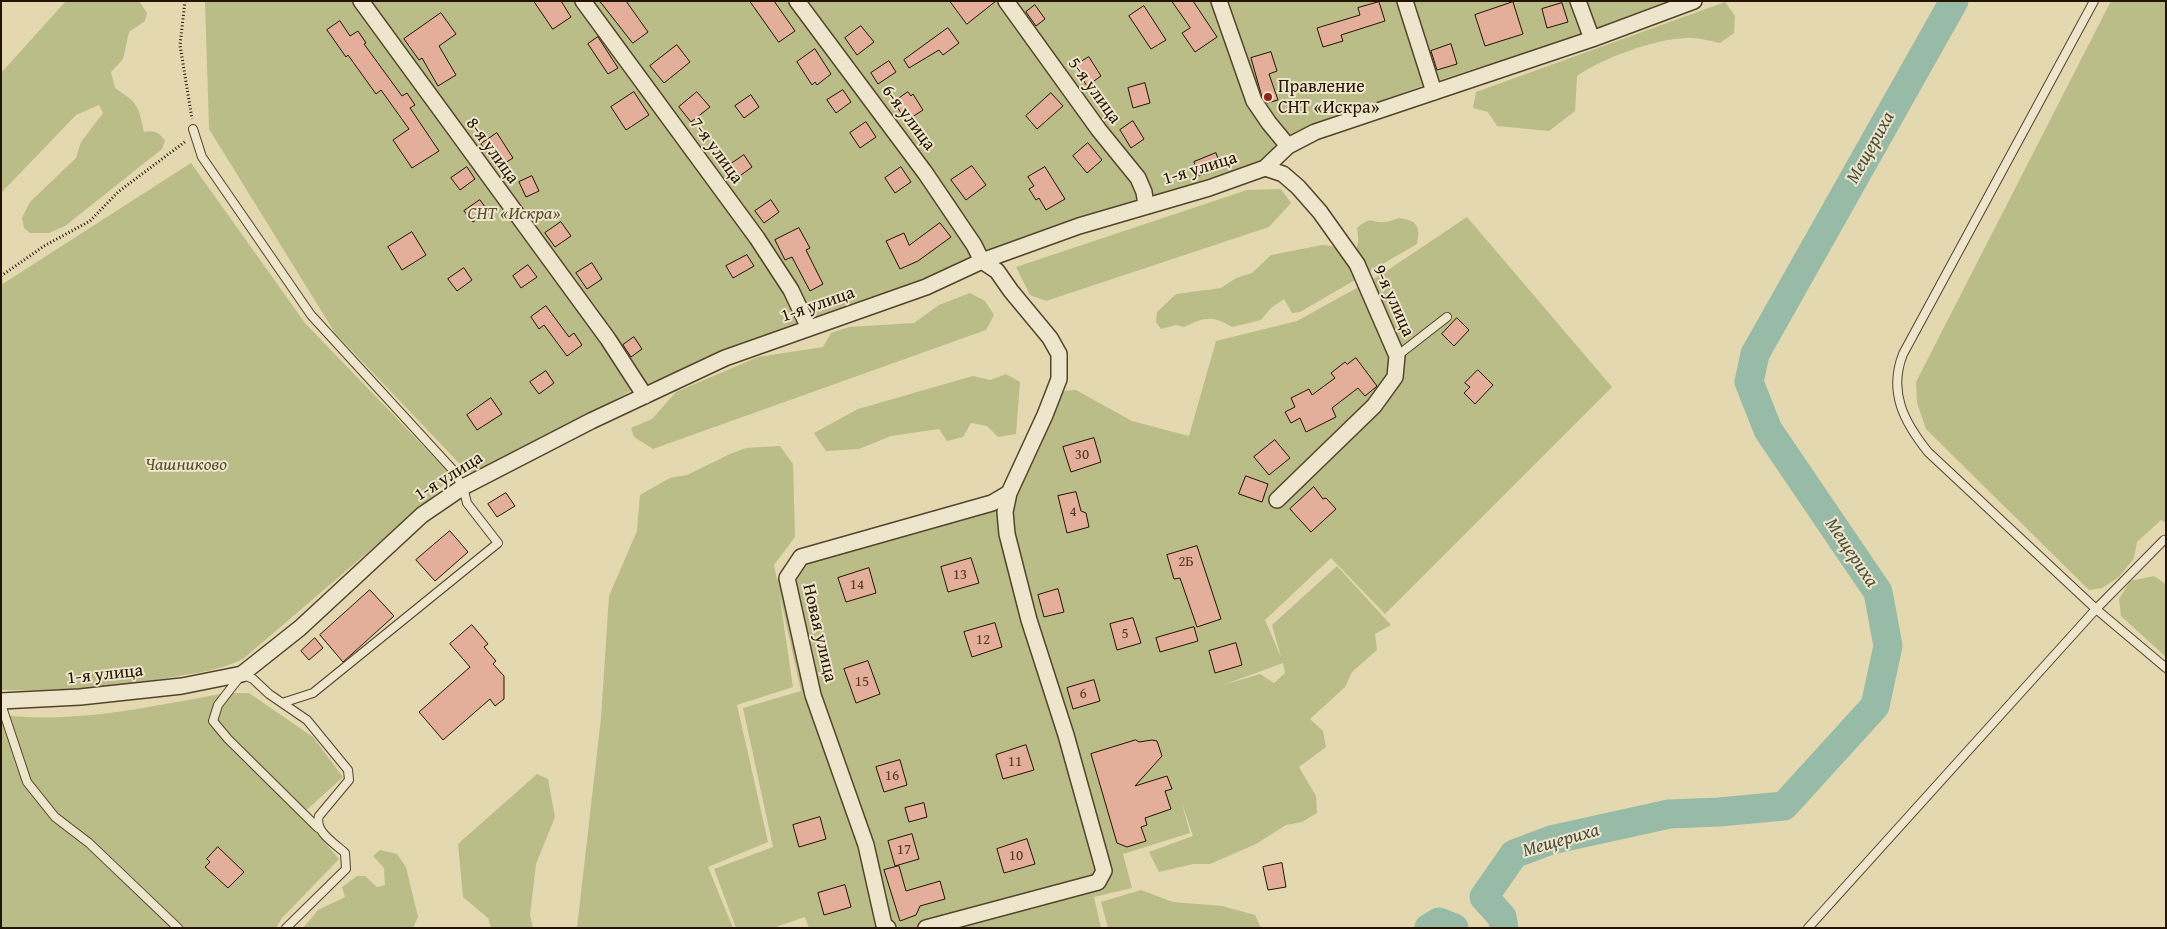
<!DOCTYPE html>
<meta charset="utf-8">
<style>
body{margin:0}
#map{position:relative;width:2167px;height:929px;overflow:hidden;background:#e4d8b1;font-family:"Gentium Book Plus",serif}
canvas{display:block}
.frame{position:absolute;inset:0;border:2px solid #241300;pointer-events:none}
</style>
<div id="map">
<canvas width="2167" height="929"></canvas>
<div class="frame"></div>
</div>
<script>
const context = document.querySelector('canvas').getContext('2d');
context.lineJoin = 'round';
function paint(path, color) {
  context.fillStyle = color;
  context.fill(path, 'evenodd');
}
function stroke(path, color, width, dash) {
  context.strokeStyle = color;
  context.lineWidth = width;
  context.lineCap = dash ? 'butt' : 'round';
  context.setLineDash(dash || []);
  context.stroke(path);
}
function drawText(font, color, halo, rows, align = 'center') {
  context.font = font + ' "Gentium Book Plus",serif';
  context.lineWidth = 4;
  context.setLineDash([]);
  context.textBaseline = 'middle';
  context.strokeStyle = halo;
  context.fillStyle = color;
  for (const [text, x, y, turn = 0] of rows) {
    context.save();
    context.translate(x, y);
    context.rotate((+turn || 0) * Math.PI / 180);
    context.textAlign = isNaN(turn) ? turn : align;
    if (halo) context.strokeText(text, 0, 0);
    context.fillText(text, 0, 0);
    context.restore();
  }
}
paint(new Path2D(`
 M66,1H139L147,13L145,21L129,32L123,59L111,72L115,88C139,104 138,105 144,132C154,130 159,132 165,141L162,149L65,226L49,233H30L24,228L22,218L30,202L76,158L81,142L103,113L99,105L76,115L1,193V73Z
 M205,1H1674L1581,35L1427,84L1301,130L1264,159L969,262L803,323L632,390L477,477L457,461L335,333L209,129Z
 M2111,1H2166V523L2161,520L2137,542L2134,558L2119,577L2102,588L2089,590L1926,429L1917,403L1916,382Z
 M1725,2L1735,16L1734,33L1720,43C1709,41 1697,37 1686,38C1654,39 1603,58 1577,76L1575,111L1549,131L1497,126L1488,112L1473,108L1476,92Z
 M191,163L305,323L451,475L437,493L243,659C220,670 197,673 173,677C116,687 59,692 1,690V285Z
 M1281,189L1291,203L1269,227L1046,301L1030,295L1016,267L1247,190Z
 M1467,217L1612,387L1385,614L1331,558L1265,620L1281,657L1272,625L1337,566L1391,625L1375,634L1377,650L1352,672L1345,687L1310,719L1323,731L1326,747L1299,767L1316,796L1317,813L1302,822L1286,825L1256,844L1210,864H1193L1159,872L1149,852L1193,836L1181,800L1190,833L1123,854L1132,888L1094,897L1101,928H809L805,917L773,928H736L714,869L773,847L743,708L801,691L779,592L793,687L737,705L768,842L708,867L733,928H577L601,718L609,596L637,531L640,495L670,478L687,475L730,454L746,448L780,446L793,464L795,537L774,565L777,580L793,554L1002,497L1048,392L1076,390L1132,421L1189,436L1216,341L1297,321L1382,274ZM1283,663L1285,673L1274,683L1260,674L1223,685Z
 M1399,218C1417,220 1421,227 1417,244L1300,312L1292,313L1284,299L1271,308L1261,320L1232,327C1212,315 1205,317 1184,327L1176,325L1161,329L1156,322L1157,312L1176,294L1221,288L1236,278L1252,273L1271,255L1322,245L1332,246L1348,255C1360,248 1359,241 1357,228C1372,215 1370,223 1383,222C1388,222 1394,220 1399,218Z
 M970,293L985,301L994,315L986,330L653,449L634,437L631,428L652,419L676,392L758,357L823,347L831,333L849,327L914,323L939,305Z
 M1006,374L1020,382L1016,434L998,437L987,426L971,423L963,437L947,441L939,429L891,436L859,449L826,451L814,433L858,409L973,376L990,380Z
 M2154,576L2166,584V657L2121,616L2119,599L2130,581Z
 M227,693H249L313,737L343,777L301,815L339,859L282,918L276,928H1V715C79,724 151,706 227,693Z
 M537,774L548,779L555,817L536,864L530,915L533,928H491L488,918L463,897L458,844Z
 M380,850L397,854L406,867L418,917L413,928H303L318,910L345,897L342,887L357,876H365L377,887L385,885L384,868L373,856Z
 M1141,890L1173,902L1222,906L1255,915L1261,928H1108L1101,902Z`), '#babd87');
stroke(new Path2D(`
 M1429,928L1439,922L1454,928
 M1504,928L1502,917L1484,897L1514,854L1551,840L1669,814L1719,812L1784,806L1875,706L1888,646L1878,592L1768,430L1749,382L1755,354L1954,1`), '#97bba6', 29);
const building = new Path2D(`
 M534,1H561L571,17L553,29Z
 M600,1H626L648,32L633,43Z
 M750,1H774L795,31L779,42Z
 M950,1H996L967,24Z
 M1172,1H1193L1217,37L1195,52L1182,33L1190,28Z
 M1379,2L1385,21L1341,35L1343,41L1323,47L1317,28L1360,15L1358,8Z
 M1513,2L1523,34L1485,46L1475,15Z
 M1562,3L1568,22L1547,28L1542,9Z
 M1035,5L1045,19L1036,26L1026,12Z
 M1144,6L1166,40L1151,49L1129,16Z
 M441,13L456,34L439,46L456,75L438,86L422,58L419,60L404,39Z
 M340,21L350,36L358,31L366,43L364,44L402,96L407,93L415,105L410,108L439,151L412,168L393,140L409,129L381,90L376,94L348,55L346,57L327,30Z
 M861,26L874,42L857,55L845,38Z
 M948,28L959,43L943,55L939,50L909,68L904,60Z
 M598,37L618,68L608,74L588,44Z
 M1451,44L1457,64L1437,70L1431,51Z
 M677,45L690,62L664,83L650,66Z
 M815,49L831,74L817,85L815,82L812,85L797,62Z
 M1271,52L1277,71L1269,74L1278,100L1267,103L1262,97L1251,58Z
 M1089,57L1101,76L1087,86L1074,66Z
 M889,61L896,72L878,84L871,73Z
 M1145,83L1150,103L1133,108L1128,88Z
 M843,90L851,102L836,113L827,100Z
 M634,92L649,115L626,130L611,107Z
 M697,92L710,107L691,122L679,107Z
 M908,92L911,96L913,94L923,110L906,121L894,102Z
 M1051,93L1063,106L1037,129L1026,116Z
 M751,95L759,107L744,118L735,106Z
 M1133,121L1144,139L1131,148L1120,130Z
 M866,122L876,137L860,148L850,133Z
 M497,133L513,158L497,168L481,144Z
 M1088,143L1102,160L1087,173L1073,156Z
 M1216,153L1221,167L1199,176L1194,162Z
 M744,155L752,167L737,178L728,166Z
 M972,166L986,185L966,200L951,180Z
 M467,167L475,179L460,190L451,178Z
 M901,167L911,182L895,193L885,178Z
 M1045,167L1065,199L1046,210L1039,198L1036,200L1029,189L1034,186L1028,177Z
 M532,176L539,191L526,197L519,182Z
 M480,200L488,211L473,222L464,211Z
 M771,200L779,212L764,223L755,211Z
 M561,222L571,236L555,247L545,233Z
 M940,223L951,237L918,261L900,269L886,241L904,233L909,245Z
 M799,228L810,248L806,250L823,284L810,291L792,257L785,260L775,240Z
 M412,232L426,255L402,270L388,247Z
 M747,255L754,266L733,278L726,266Z
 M592,263L602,279L587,289L576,273Z
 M528,265L537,277L521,288L513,276Z
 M464,268L472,280L457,291L448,279Z
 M546,306L569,337L574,333L582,345L567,356L544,325L539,329L531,317Z
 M1457,318L1469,330L1454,346L1442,334Z
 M634,337L642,349L631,357L623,345Z
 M1356,358L1377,386L1376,387L1365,396L1358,388L1332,408L1336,417L1306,432L1300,418L1291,423L1285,412L1295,407L1291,398L1309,389L1312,395L1335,378L1331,373L1345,362L1347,364Z
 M1478,370L1493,385L1475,404L1464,393L1470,387L1465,383Z
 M546,371L554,383L539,394L530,382Z
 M491,398L502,414L477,430L467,415Z
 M1094,438L1101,462L1071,472L1063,447Z
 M1275,440L1290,458L1269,475L1254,457Z
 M1246,476L1268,484L1262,502L1239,494Z
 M1314,487L1323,499L1326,498L1336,509L1311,532L1290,509Z
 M1076,492L1081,511L1086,513L1089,527L1067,533L1058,496Z
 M506,493L515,506L497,517L488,504Z
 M450,531L468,552L435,581L416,560Z
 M1197,546L1221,619L1197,627L1180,578L1174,579L1167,555Z
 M971,558L979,583L948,592L941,567Z
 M869,568L876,593L846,602L838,578Z
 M1058,589L1064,612L1044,617L1038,595Z
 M370,590L394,616L343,662L320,635Z
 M1133,618L1141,643L1117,650L1110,624Z
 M995,623L1002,647L972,657L964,632Z
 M472,625L488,644L484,647L496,661L493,664L504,676V699L495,706L490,699L443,740L419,712L470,667L450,644Z
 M1194,627L1198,641L1160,652L1156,638Z
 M315,638L323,648L309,660L301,651Z
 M1236,643L1242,665L1215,673L1209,651Z
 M868,661L880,694L856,703L844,669Z
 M1094,680L1100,701L1073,709L1067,688Z
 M1136,740L1139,742L1152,740L1157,741L1162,756L1135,786L1167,776L1172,789L1165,791L1171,809L1145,818L1147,825L1141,827L1146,841L1127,847L1117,843L1091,754Z
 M1026,745L1034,770L1003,779L996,755Z
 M900,760L907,785L884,792L876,767Z
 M924,803L927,817L909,822L905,808Z
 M820,817L826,839L799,847L793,825Z
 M912,834L919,859L895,866L888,841Z
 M1027,839L1035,864L1004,873L997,849Z
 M218,847L244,872L228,888L205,867L210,862L207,859Z
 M1282,863L1286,887L1268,890L1263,867Z
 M899,866L906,891L940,881L945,899L920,906L916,915L900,921L884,870Z
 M845,885L851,907L824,915L818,893Z`);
paint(building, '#e4af9a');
stroke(building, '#241300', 1);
const service = new Path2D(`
 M2094,1L1903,354C1888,392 1904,422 1928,452L2096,609L2166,668
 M193,129L202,157L311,315L452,469L463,487L467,503L498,543L313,693L282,703
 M1397,356L1447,317
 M1,704L27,782L55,817L89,843L178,928
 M286,928L346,869L345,853C334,843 314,831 319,816L349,780L348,770L307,720L269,694L253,679L242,674L218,705L213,721L228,739L318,828
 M1808,928L2096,609L2164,540`);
const minor = new Path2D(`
 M361,1L608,339L645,396
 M583,1L757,238L791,290L809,328
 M797,1L926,174L974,245L982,261L997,271L1011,291L1050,338L1059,354V379L1045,415L1009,493L1005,512L1007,534L1029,620L1066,735L1104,871L1098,882L926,928
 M1006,1L1099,130L1138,178L1144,192L1146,205
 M1219,1L1254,101L1269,123L1288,146
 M1405,1L1434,92
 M1578,1L1592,39
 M1265,168L1283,174L1298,187L1320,212L1357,264L1397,356L1395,377L1374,406L1277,500
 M1,701L80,697L182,686L242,674L300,628L422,515L463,487L591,421L725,358L926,287L982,261L1079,226L1209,188L1265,168L1288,146L1315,132L1592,39L1694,1
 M888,928L884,925L866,845L813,695L787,578L801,557L992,503L1009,493`);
stroke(service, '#54442c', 10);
stroke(minor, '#54442c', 18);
stroke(new Path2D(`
 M185,1L180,45L192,119
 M1,276L44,246L90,221L118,192L186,141`), '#241300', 3, [1, 2.5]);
stroke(service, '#ede6cc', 8);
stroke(minor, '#ede6cc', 15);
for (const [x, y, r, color] of [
 [1268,97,5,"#8f2418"]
]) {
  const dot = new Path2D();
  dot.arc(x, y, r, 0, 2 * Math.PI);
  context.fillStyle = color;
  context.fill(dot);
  stroke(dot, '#ede6cc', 2);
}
drawText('15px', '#543a26', null, [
 ["30",1082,455],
 ["4",1073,512],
 ["2Б",1186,562],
 ["13",960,575],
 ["14",857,585],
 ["5",1125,634],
 ["12",983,640],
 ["15",862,682],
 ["6",1083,694],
 ["11",1015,762],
 ["16",892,776],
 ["17",904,850],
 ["10",1016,856]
]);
drawText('18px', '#241300', '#ede6cc', [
 ["Правление",1278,87],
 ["СНТ «Искра»",1278,108]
], 'left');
drawText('18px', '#241300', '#ede6cc', [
 ["5-я улица",1094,91,54],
 ["6-я улица",908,118,53],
 ["8-я улица",492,151,54],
 ["7-я улица",716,151,54],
 ["1-я улица",1200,169,-17],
 ["9-я улица",1393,301,66],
 ["1-я улица",818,305,-19],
 ["1-я улица",449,477,-32],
 ["Новая улица",819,633,77],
 ["1-я улица",105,675,-6]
]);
drawText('italic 18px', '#584e2f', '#ede6cc', [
 ["СНТ «Искра»",514,214],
 ["Чашниково",186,465]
]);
drawText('italic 19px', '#4c4e3a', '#ede6cc', [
 ["Мещериха",1871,148,-61],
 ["Мещериха",1851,553,56],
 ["Мещериха",1561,841,-16]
]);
</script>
